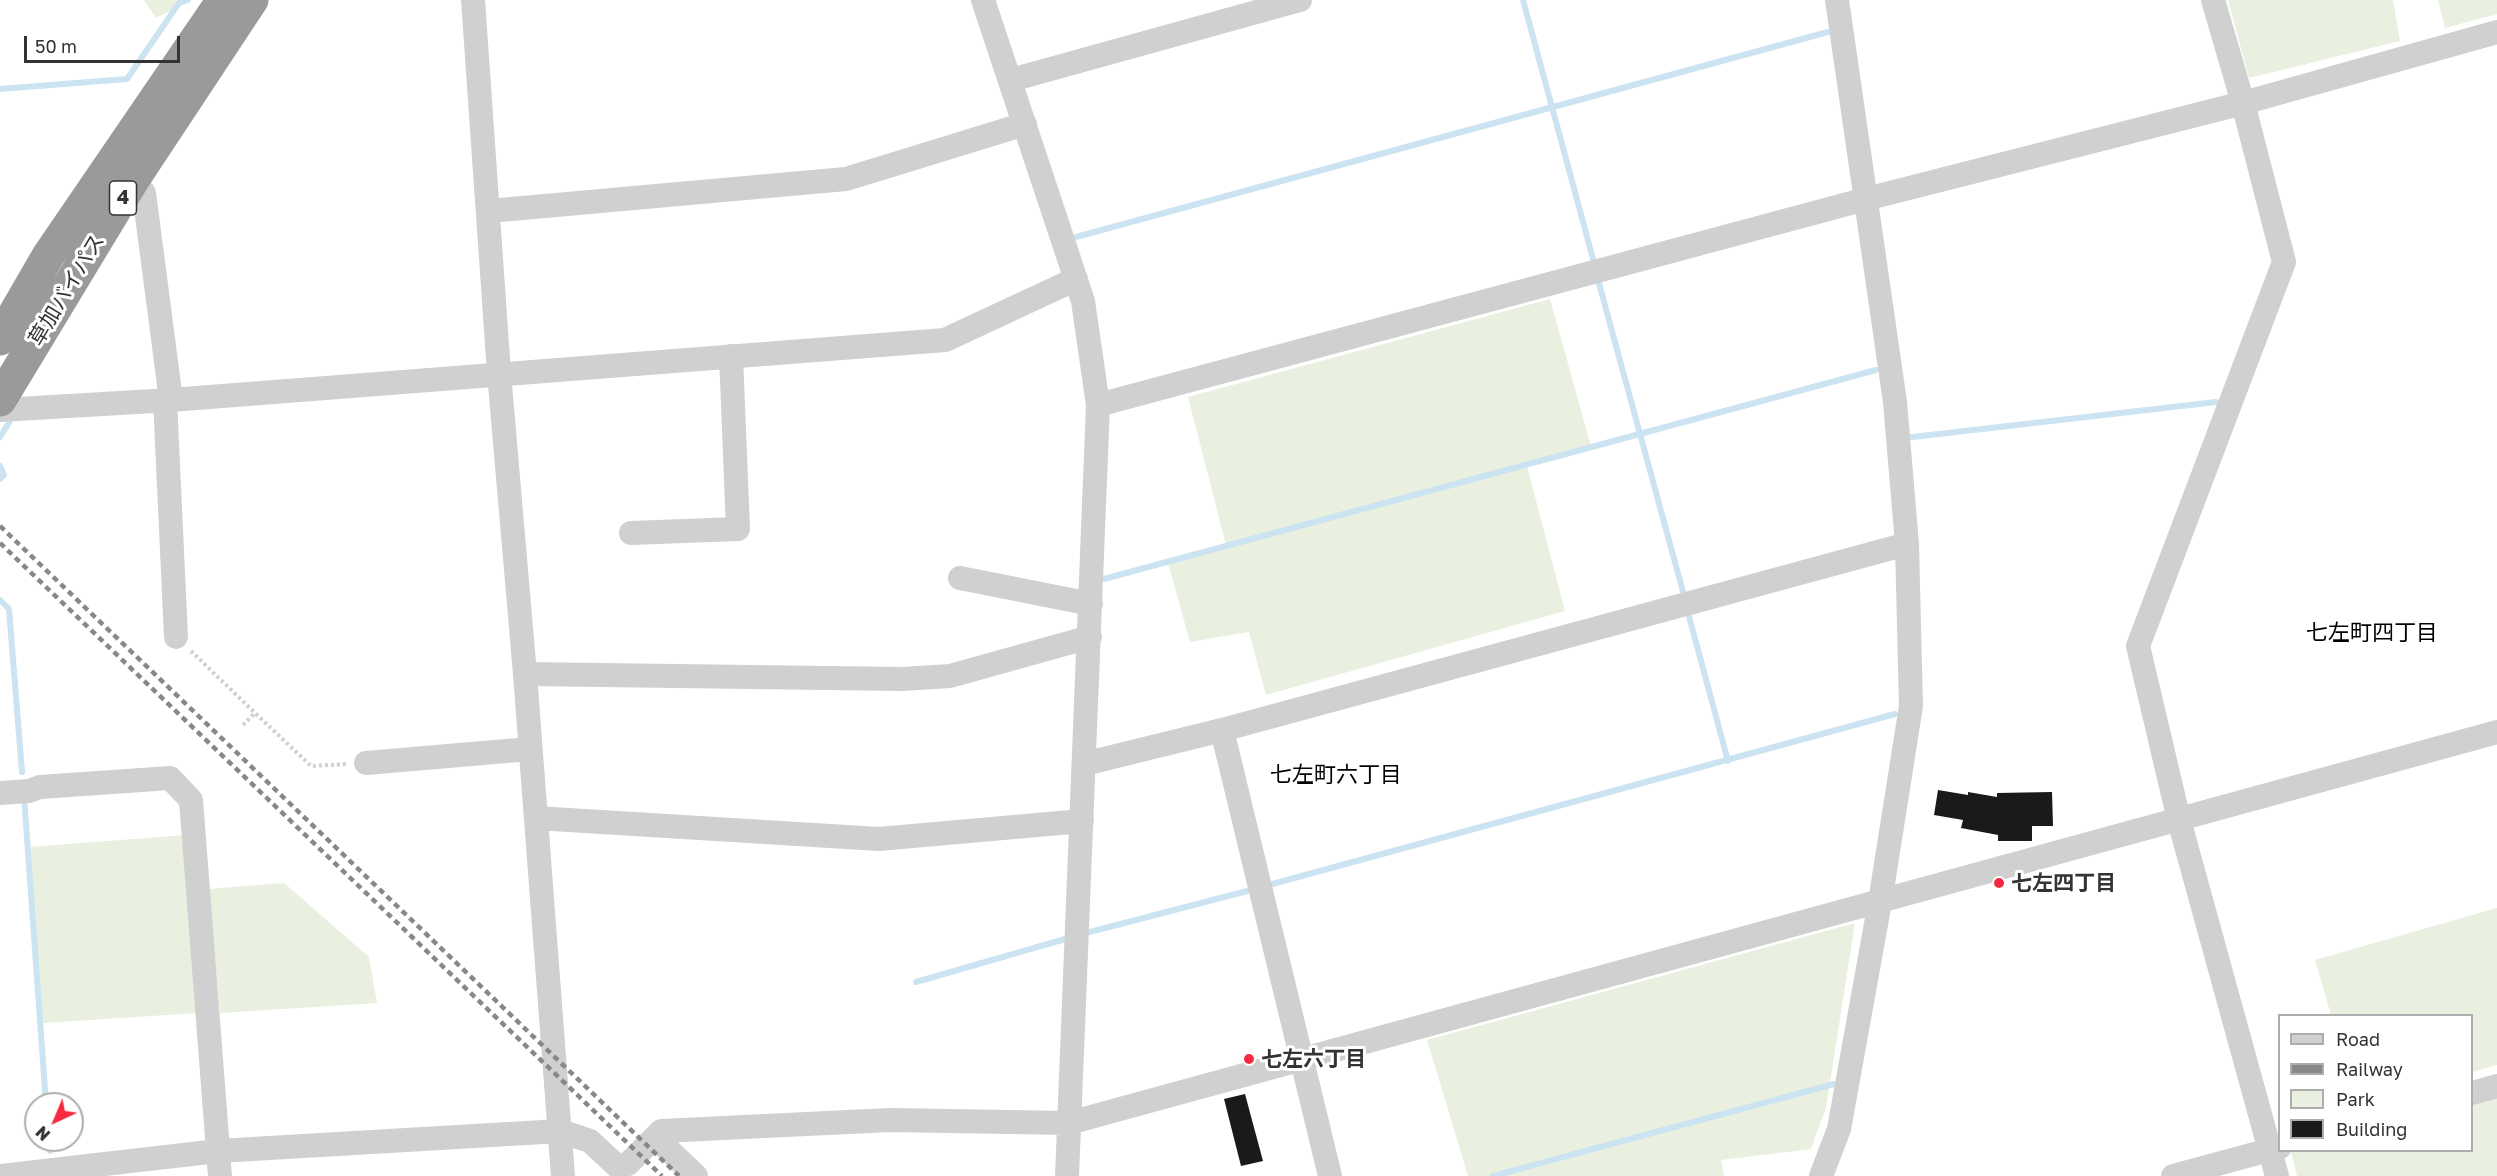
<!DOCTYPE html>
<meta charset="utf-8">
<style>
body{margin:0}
#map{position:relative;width:2497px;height:1176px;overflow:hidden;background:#fff;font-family:"Golos Text",sans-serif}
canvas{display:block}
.legend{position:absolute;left:2278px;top:1014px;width:195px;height:138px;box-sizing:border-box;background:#fff;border:2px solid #adadad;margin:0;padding:8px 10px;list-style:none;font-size:18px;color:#333}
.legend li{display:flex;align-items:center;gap:12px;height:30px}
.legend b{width:30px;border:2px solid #adadad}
.north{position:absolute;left:24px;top:1092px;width:60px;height:60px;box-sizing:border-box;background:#fff;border:2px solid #adadad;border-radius:50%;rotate:224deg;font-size:16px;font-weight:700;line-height:24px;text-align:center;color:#333}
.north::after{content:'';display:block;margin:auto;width:21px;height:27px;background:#f5293f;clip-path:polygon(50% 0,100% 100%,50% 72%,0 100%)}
.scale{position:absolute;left:24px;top:36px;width:156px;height:27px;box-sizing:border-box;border:3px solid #333;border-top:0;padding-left:8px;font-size:18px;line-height:21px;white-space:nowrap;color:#333;-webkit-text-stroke:4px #fff;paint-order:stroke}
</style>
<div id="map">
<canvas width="2497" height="1176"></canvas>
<ul class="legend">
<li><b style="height:8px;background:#d0d0d0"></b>Road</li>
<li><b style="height:8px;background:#888"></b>Railway</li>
<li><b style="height:16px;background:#e9f0e0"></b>Park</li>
<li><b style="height:16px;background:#1a1a1a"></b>Building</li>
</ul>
<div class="north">N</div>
<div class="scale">50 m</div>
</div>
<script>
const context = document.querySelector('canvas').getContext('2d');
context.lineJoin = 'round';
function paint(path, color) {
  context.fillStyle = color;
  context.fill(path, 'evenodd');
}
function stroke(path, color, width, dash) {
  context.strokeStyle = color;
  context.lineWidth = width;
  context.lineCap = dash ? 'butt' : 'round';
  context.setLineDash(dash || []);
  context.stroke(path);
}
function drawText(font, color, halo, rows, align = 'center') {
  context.font = font + ' "Golos Text","Noto Sans JP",sans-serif';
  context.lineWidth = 6;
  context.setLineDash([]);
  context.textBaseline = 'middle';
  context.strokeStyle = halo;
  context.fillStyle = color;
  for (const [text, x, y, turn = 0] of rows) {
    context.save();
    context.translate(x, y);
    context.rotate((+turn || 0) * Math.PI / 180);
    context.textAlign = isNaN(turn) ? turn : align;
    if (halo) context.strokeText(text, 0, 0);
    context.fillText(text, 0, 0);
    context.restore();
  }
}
paint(new Path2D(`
 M144,0H190L156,18Z
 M2228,0H2393L2400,41L2249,78Z
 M2438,0H2497V14L2445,28Z
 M1550,299L1591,446L1527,466L1565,611L1266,695L1249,632L1190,642L1168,563L1226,545L1188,397Z
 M186,835L198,1013L43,1023L29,847Z
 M284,883L369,957L377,1003L220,1013L209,889Z
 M2497,908V1065L2472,1072V1016L2331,1015L2315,960Z
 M1855,923L1826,1108L1811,1149L1721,1160L1724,1176H1468L1427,1040Z
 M2497,1095V1176H2297L2291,1152L2296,1150H2472V1102Z`), '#e9f0e0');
stroke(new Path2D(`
 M1523,0L1595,266
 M0,89L127,79L179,3L188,0
 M1076,237L1828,32
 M1597,276L1685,599
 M0,437L10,421
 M1904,438L2216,402
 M0,466L4,475L0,479
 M1104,579L1876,370
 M0,600L9,609L22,772
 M1687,609L1728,761
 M24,796L46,1104
 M1265,886L1895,714
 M1082,934L1255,889
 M916,982L1072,937
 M49,1140L50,1151
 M1493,1176L1834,1084`), '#cce3f1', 6);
paint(new Path2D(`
 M1938,790L1968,795V792L1997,797V793L2052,792L2053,826H2032V841H1998V835L1961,828L1963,820L1934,815Z
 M1245,1094L1263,1161L1241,1166L1224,1099Z`), '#1a1a1a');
stroke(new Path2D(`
 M191,651L255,713
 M243,725L255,713L311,766L347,764`), '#d0d0d0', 4, [3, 3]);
stroke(new Path2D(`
 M473,0L499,373L525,674L563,1176
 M983,0L1083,301L1098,405L1067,1176
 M2213,0L2243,103L2284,262L2138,646L2179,820L2277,1176
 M1011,80L1300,0
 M133,180L144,193L171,400
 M489,211L846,179L1025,124
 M165,400L176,637
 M1098,405L1866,199L2243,103L2497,32
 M0,410L171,400L945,340L1076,279
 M631,533L738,529L731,356
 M960,578L1091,604
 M525,674L902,679L950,676L1090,637
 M1222,730L1330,1176
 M366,763L530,749
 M1084,764L1222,730L1907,544
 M0,793L29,791L40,787L170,778L191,800L220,1176
 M536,818L879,839L1082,821
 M2472,1093L2497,1086
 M655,1137L696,1176
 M0,1176L218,1151L560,1131L590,1141L618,1167L628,1164L661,1131L890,1120L1069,1123L2497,732
 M1821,1176L1839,1129L1880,902L1911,706L1907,544L1895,402L1837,0
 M2173,1176L2280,1147`), '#d0d0d0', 24);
stroke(new Path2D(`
 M0,339L48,256L223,0
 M0,400L133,180L252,0`), '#9a9a9a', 33);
stroke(new Path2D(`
 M0,526L679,1176
 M0,543L662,1176`), '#888', 4.5, [6, 4.5]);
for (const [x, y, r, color] of [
 [1999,883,6,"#f5293f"],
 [1249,1059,6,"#f5293f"]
]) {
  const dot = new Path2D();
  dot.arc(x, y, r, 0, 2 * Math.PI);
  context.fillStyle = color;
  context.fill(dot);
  stroke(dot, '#fff', 2);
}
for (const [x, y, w] of [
 [123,198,27]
]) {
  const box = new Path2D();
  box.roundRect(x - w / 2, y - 17, w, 34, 4.5);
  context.fillStyle = '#fff';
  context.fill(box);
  stroke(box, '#333', 1.5);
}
drawText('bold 20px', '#333', null, [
 ["4",123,198]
]);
drawText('21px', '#333', '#fff', [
 ["草加バイパス",67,290,-59]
]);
drawText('bold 21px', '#333', '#fff', [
 ["七左四丁目",2011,883],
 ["七左六丁目",1261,1059]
], 'left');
drawText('22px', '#000', '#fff', [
 ["七左町四丁目",2372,633],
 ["七左町六丁目",1336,775]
]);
</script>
